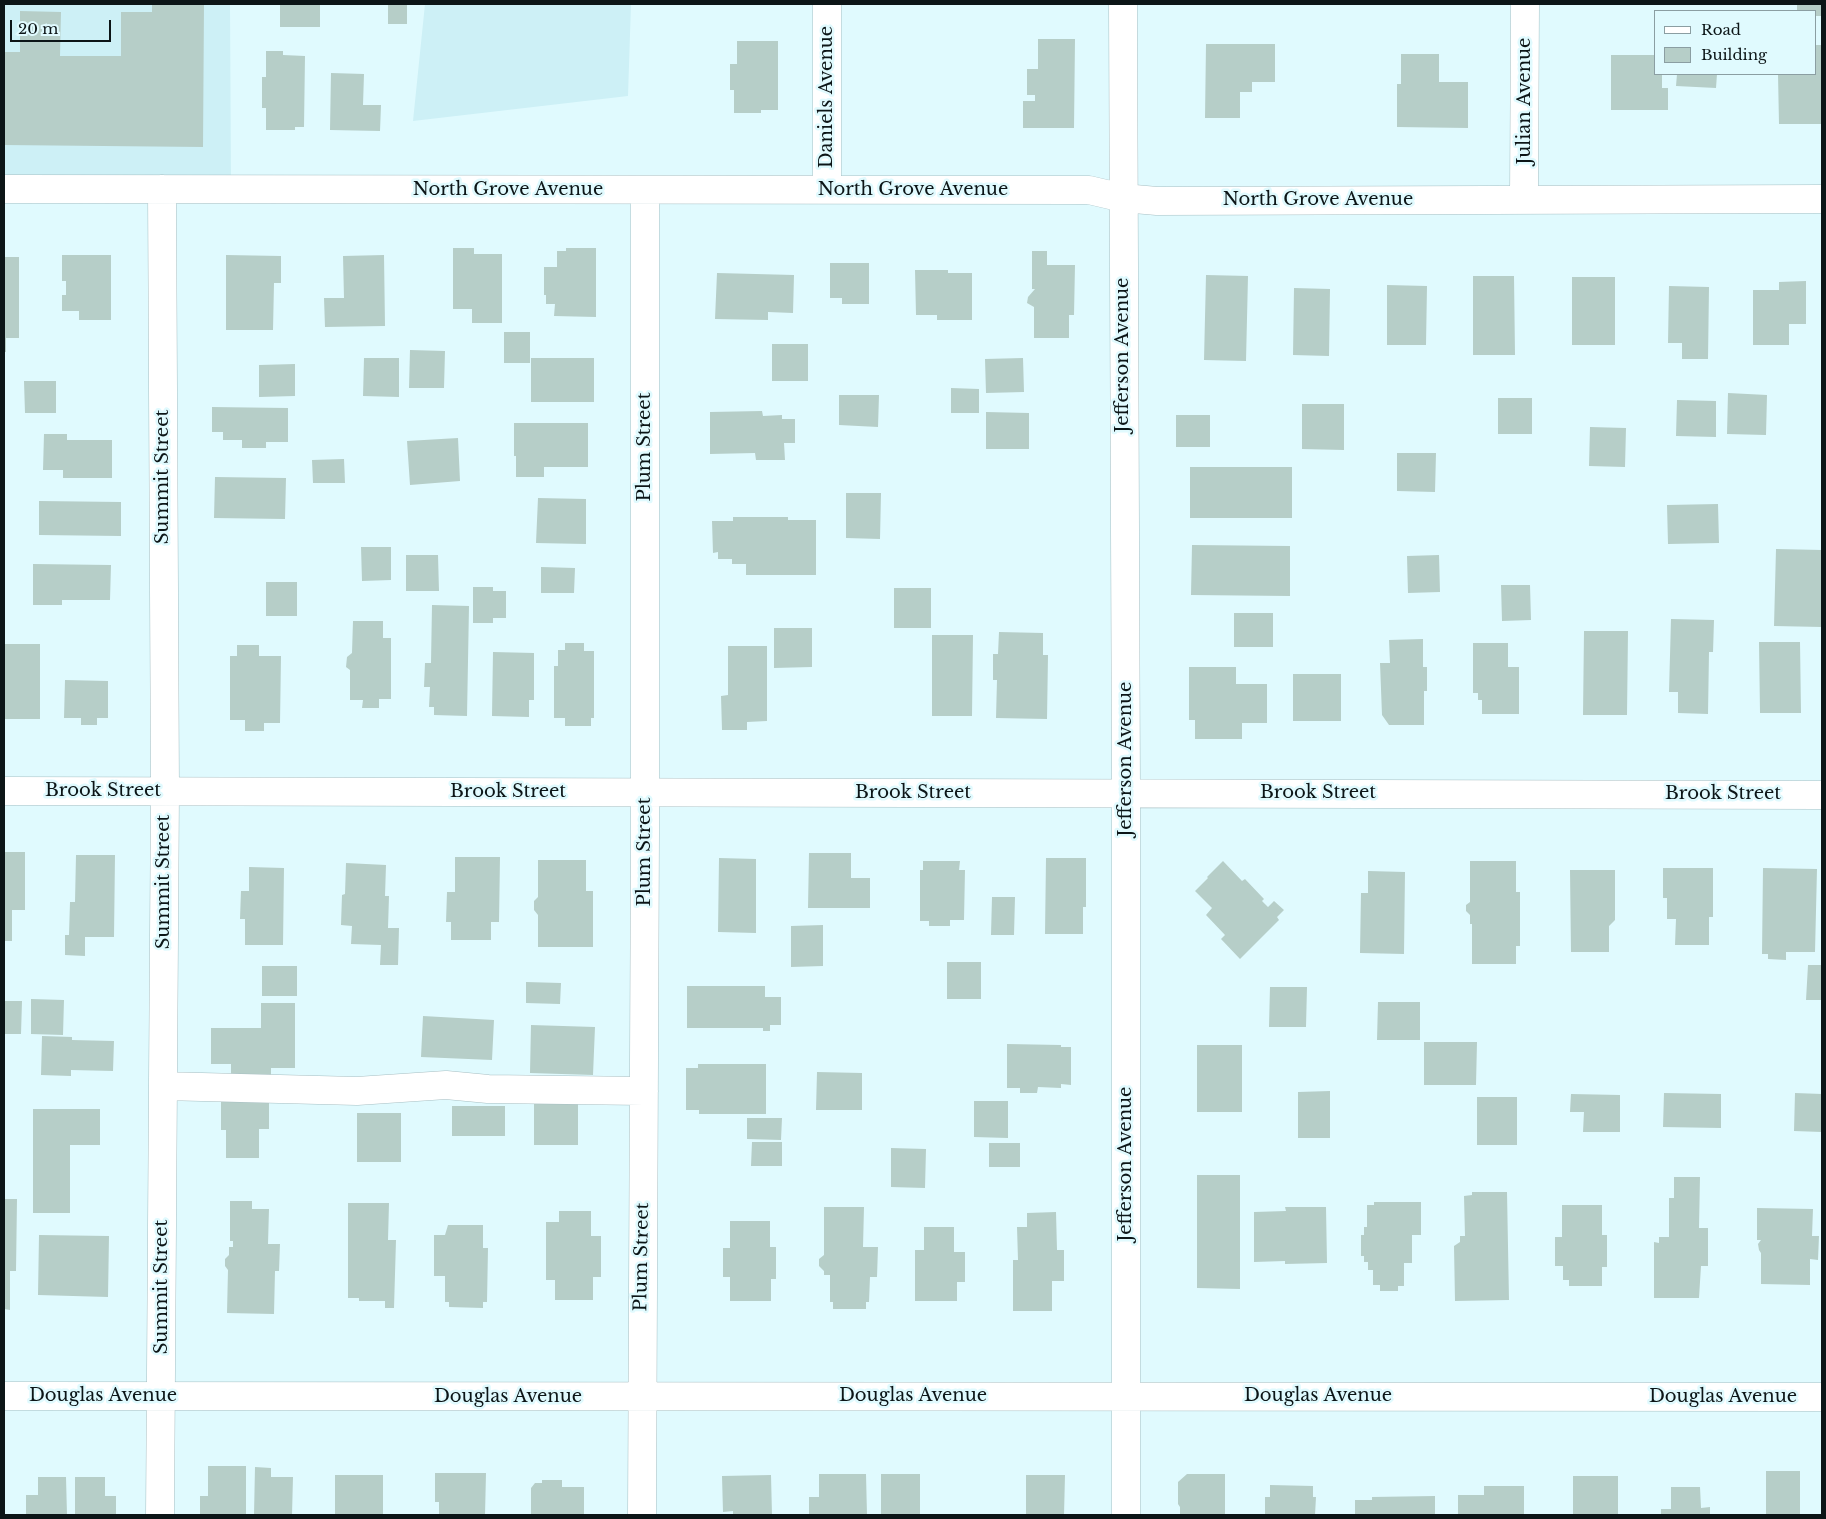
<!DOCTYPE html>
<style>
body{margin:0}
#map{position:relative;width:1826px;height:1519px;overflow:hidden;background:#e0fafe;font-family:"Libre Baskerville",serif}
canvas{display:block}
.frame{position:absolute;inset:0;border:5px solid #0c1517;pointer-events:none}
.legend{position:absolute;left:1654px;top:10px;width:162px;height:65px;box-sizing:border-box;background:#e0fafe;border:1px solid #8b9ea2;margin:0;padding:6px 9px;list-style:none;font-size:15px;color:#0c1517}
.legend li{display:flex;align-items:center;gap:10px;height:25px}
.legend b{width:25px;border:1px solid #8b9ea2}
.scale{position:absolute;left:10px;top:20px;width:101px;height:22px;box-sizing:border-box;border:2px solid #0c1517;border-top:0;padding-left:6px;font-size:15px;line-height:18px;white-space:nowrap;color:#0c1517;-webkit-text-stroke:4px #e0fafe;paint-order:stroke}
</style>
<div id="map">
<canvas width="1826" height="1519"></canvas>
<div class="frame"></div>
<ul class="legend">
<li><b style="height:6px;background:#fff"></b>Road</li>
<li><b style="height:14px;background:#b6cec8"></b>Building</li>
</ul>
<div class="scale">20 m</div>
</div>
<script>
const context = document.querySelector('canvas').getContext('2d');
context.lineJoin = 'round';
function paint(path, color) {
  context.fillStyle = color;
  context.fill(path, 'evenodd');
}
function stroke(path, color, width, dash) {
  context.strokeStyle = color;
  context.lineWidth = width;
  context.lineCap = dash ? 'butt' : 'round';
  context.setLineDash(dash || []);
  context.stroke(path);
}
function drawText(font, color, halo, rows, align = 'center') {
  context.font = font + ' "Libre Baskerville",serif';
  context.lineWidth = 5;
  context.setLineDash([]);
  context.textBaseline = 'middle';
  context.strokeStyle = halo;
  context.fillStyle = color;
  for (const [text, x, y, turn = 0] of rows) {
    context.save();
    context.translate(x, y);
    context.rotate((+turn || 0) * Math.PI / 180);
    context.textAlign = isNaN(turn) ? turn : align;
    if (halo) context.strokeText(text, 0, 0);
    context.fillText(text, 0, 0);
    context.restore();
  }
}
paint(new Path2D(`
 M4,4H230L231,188H4Z
 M425,4H631L628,96L413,121Z`), '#cdf0f6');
paint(new Path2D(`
 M152,4H204L203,147L4,145V52H20V11L61,12L60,56H121V12H152Z
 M280,4H320V27H280Z
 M388,4H407V24H388Z
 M1797,4H1822V16H1815V11H1797Z
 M1038,39H1075L1074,128H1023V101H1035V95H1027V69H1038Z
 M737,41H778V110H761V113H734V90H730V64H737Z
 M1206,44H1275V82H1252V92H1240V118H1205Z
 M1815,45H1822V124H1779L1778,74H1815Z
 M266,51H283V55L305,56L304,127H295V130H266V108H262V77H266Z
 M1401,54H1439V82H1468V128L1397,127V84H1401Z
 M1611,55H1655V74H1662V88H1668V110H1611Z
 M331,73L364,74L363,105H381L380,131L330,130Z
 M1677,74H1717L1716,88L1676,86Z
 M453,248H474V254H502V323H472V309H453Z
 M566,248H596V317L554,316L555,304H546V295H544V267H557V251H566Z
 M1032,251H1047V265H1075L1074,315H1069V338H1034V307L1027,303L1028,297L1035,289H1032Z
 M62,255H111V320H79V311H62V295H66V281H62Z
 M226,255L281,256V283H274L273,330H226Z
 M384,255L385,326L325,327L324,298H344L343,256Z
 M4,257H19V338H6V352H4Z
 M830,263H869V304H842V298H830Z
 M915,270H948V273H972V320H937V315H916Z
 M717,273L794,275L793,313L768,312V320L715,319Z
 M1206,275L1248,276L1246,361L1204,360Z
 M1473,276H1514L1515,355H1473Z
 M1572,277H1615V345H1572Z
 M1806,281V324H1789V345H1753V290H1779V282Z
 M1387,285L1427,286L1426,345H1387Z
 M1669,286L1709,287L1708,359H1682V343H1668Z
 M1294,288L1330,289L1329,356L1293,355Z
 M504,332H530V363H504Z
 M772,344H808V381H772Z
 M410,350L445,351L444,388H409Z
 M364,358H399V397L363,396Z
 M531,358H594V402H531Z
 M1023,358L1024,392L986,393L985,359Z
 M295,364V396L259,397V365Z
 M24,381H56V413H25Z
 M951,388L979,389V413H951Z
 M1728,393L1767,395L1766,435L1727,434Z
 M839,395H879L878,427L839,425Z
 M1498,398H1532V434H1498Z
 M1677,400L1716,401V437L1676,436Z
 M1302,404H1344V450L1302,449Z
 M212,407L288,408V442H266V448H242V440H223V432H212Z
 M762,411L763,416L782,415V419H795V443H784L785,460H756L755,453L710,454V412Z
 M986,412L1029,413V449H986Z
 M1176,415H1210V447H1176Z
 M514,423H588V467H544V477H516V456H514Z
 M1590,427L1626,428L1625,467L1589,466Z
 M44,434H67V440H112V478H63V470H43Z
 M458,438L460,481L410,485L407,441Z
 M1397,453H1436L1435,492L1397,491Z
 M344,459L345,483H313L312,460Z
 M1190,467H1292V518H1190Z
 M215,477L286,478L285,519L214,518Z
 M846,493H881L880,539L846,538Z
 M538,498L586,499V544L536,543Z
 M39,501L121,502V536L39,535Z
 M1718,504L1719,543L1668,544L1667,505Z
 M733,517H788V520H816V575H746V564H732V559H718V552L713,553L712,521H733Z
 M1192,545L1290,546V596L1191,595Z
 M361,547H391V580L362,581Z
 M1776,549L1822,550V627L1774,626Z
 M406,555H438L439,591H406Z
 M1439,555L1440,592L1408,593L1407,556Z
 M33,564L111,565L110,600H62V605H33Z
 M541,567L575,568L574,593H541Z
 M266,582H297V616H266Z
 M1501,585H1530L1531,620L1502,621Z
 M473,587H493V591H506V618H493V623H473Z
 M894,588H931V628H894Z
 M432,605L469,606L467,716L434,715V707H429L430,687H424L425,663H431Z
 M1234,613H1273V647H1234Z
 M1671,619L1714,620L1713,652H1709L1708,714L1678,713V692H1669Z
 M353,621H383V638H391V699H379V708H362L363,700H350V670L346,667L347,657L352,653Z
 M774,628H812V667L774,668Z
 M1584,631H1628L1627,715H1583Z
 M999,632L1043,633V655H1048L1047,719L996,718L997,680H993V654H998Z
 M932,635H973L972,716H932Z
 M1423,639V667H1427V691H1424V725H1389L1382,715L1380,663H1390L1389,640Z
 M1759,642H1800L1801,713H1760Z
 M565,643H584V651H594V718H591V726H565V718H554V666H558V650H565Z
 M1473,643H1508V667H1519V714H1482V700H1478V693H1473Z
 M4,644H40V719H4Z
 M237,645H259V656H281L280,723H264V731H245V720H230V656H237Z
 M728,646H767V721L747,722V730H722L721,696L728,695Z
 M493,652L534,653V700H529V717L492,716Z
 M1189,667H1236V684H1267V723H1242V739H1195V720H1189Z
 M1293,674H1341V721H1293Z
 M65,680L108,681V718H97V725H81V718H64Z
 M4,852H25V910H12V941H4Z
 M809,853H851V878H870V908H808Z
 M76,855H115L114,937H85V956L65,955V935H69L70,902H75Z
 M455,857H500L499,922H491V940H451V922H446L447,892H455Z
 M719,858L756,859V933L718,932Z
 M1046,858H1086V907H1083V934H1045Z
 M538,860H586V891H593V947H538V915L534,910V901L538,897Z
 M923,861H960L959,870H965L964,920H950V926H929V921H920V870H923Z
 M1223,861L1242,881L1245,879L1264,899L1262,901L1268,907L1274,901L1284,910L1277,917L1279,920L1240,959L1221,939L1225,935L1206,915L1212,908L1195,891L1208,878L1207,877Z
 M1470,861H1516V892H1520V946H1516V964H1472V924H1470V915L1466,911V905L1470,902Z
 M346,863L386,865L385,896H389L388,928H399L398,965H380L381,945L351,944L352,926L341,925L342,895L345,894Z
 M249,867L284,868L283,945H245V919H240L241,891H249Z
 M1663,868H1713V917H1709V945H1675L1676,919H1667V898H1663Z
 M1763,868L1817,869L1815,952H1786V960L1768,959V954H1762Z
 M1570,870H1615V920L1609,926V952H1571Z
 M1368,871L1405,872L1404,954L1360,953L1361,893H1368Z
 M992,897H1015L1014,935H991Z
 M823,925V966L791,967V926Z
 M947,962H981V999H947Z
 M1808,965H1822V1000H1806Z
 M262,966H297V996H262Z
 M526,982L561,983L560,1004L526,1003Z
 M687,986H765V997H781V1025H770V1031H763V1028H687Z
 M1270,987H1307L1306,1027H1269Z
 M31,999L64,1000L63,1035L31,1034Z
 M4,1001H22L21,1034H4Z
 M1378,1002H1420V1040H1377Z
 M261,1003H295V1068H271V1075H231V1064H211V1028H261Z
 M423,1016L494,1020L492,1060L421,1057Z
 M531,1025L595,1027L593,1075L530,1073Z
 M42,1036L72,1037V1040L114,1041L113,1071L71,1070V1076L41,1075Z
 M1424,1042H1477L1476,1085H1424Z
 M1007,1044L1061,1045V1047H1071V1085L1061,1084V1088L1038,1087L1037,1093H1020V1088H1007Z
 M1197,1045H1242V1112H1197Z
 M698,1064H766V1114H699V1110H686V1068H698Z
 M817,1072L862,1073V1110H816Z
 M1330,1091V1138H1298V1092Z
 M1664,1093L1721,1094V1128L1663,1127Z
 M1795,1093L1822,1094V1132L1794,1131Z
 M1571,1094L1620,1095V1132H1583L1584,1112H1570Z
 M221,1095H269V1129H259V1158H226V1130H221Z
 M1477,1097H1517V1145H1477Z
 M974,1101H1008V1138L974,1137Z
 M534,1104H578V1145H534Z
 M452,1106H505V1136H452Z
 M33,1109H100V1145H70V1213H33Z
 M357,1113H401V1162H357Z
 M747,1118H782L781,1140L747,1139Z
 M752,1142H782V1166H751Z
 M989,1143H1020V1167H989Z
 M891,1148L926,1149L925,1188L891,1187Z
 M1197,1175H1240V1289L1197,1288Z
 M1674,1177H1700L1699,1228H1708V1266H1701L1699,1298H1654V1242L1659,1243V1237H1669V1198H1674Z
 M1472,1192H1507L1509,1300L1455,1301L1454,1246L1460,1242V1236H1465L1464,1196L1472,1195Z
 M4,1199H17L16,1271H10V1310L4,1309Z
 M230,1201H252V1209H269L268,1244H280L279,1271H275L274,1314L227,1313L228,1270L225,1266V1259L229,1255V1247H233V1241H230Z
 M1374,1202H1421V1235H1412V1263H1404V1286H1398V1291H1380V1285H1373V1270H1368V1262H1364V1256H1361V1235H1364V1227H1367V1205H1374Z
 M348,1203H389L388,1240H396L394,1308H385V1301H359V1298H348Z
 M1562,1205H1602V1235H1607V1267H1602V1286H1569V1280H1563V1266H1555V1237H1562Z
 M824,1207H864L863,1247H878L877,1277H870L869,1302H866V1309H833V1302H830V1275H824V1271L819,1266V1259L824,1255Z
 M1285,1207H1326L1327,1263L1285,1264V1261L1254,1262V1212L1286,1211Z
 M1757,1208L1813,1209L1812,1236H1819L1818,1260L1810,1259V1285L1761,1284V1253L1759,1250L1758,1244L1761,1240H1757Z
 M559,1211H591V1236H601V1277H593V1300H555V1280H546V1222H559Z
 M1056,1212L1057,1250H1064V1281H1052V1311H1013V1260H1018L1017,1227H1027V1213Z
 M730,1221H770V1247H776V1279H771V1301H730V1277H723V1248H730Z
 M448,1225H483V1248H488L487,1302H483V1308L449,1307V1302H445V1276H434V1235H445Z
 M924,1227H954V1252H965V1282H957V1301H915V1250H924Z
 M39,1235L109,1236L108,1297L38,1295Z
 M208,1466H246V1515H200V1496H208Z
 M255,1467L271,1468V1477H293L292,1515H254Z
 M1766,1471H1800V1515H1766Z
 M435,1473H486L485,1515H439V1502H435Z
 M819,1474H866L867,1515H809V1497H819Z
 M881,1474H920V1515H881Z
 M1187,1474H1225V1515H1180V1507L1178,1504V1482Z
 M335,1475H383V1515H335Z
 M771,1475L772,1515H733V1511L723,1512L722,1476Z
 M1026,1475H1065L1064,1515H1026Z
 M1573,1476H1618V1515H1573Z
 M38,1477H66L67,1515H26V1495H38Z
 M75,1477H105V1496H116V1515H75Z
 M542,1480H562V1487H584V1515H531V1488L535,1483H542Z
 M1270,1485L1313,1486V1497H1316L1315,1515H1265V1497H1270Z
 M1484,1486H1524V1515H1458V1495H1484Z
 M1671,1487H1700L1701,1508L1710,1507V1515H1661V1509H1671Z
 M1435,1496V1515H1355V1500H1372V1497Z`), '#b6cec8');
const minor = new Path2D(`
 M827,4V190
 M1123,4L1126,793V1515
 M4,189L1089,190L1123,198L1157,201L1822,199
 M1524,199L1525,4
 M4,791L1822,795
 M163,1086L357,1091L446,1085L488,1089L644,1091
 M4,1396L1822,1397
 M160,1515L165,791L162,189
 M642,1515L645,833V190`);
stroke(minor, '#a7bfc3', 29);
stroke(minor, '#fff', 28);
drawText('18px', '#0c1517', '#e0fafe', [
 ["Daniels Avenue",827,97,-90],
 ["Julian Avenue",1525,101,-90],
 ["North Grove Avenue",508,190],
 ["North Grove Avenue",913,190],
 ["North Grove Avenue",1318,200],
 ["Jefferson Avenue",1123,355,-90],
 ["Plum Street",645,447,-90],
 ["Summit Street",163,477,-90],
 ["Jefferson Avenue",1126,759,-90],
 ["Brook Street",103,791],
 ["Brook Street",508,792],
 ["Brook Street",913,793],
 ["Brook Street",1318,793],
 ["Brook Street",1723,794],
 ["Plum Street",645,852,-90],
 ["Summit Street",164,882,-90],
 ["Jefferson Avenue",1126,1164,-90],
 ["Plum Street",642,1257,-89],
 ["Summit Street",162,1287,-90],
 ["Douglas Avenue",103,1396],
 ["Douglas Avenue",913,1396],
 ["Douglas Avenue",1318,1396],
 ["Douglas Avenue",508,1397],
 ["Douglas Avenue",1723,1397]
]);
</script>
